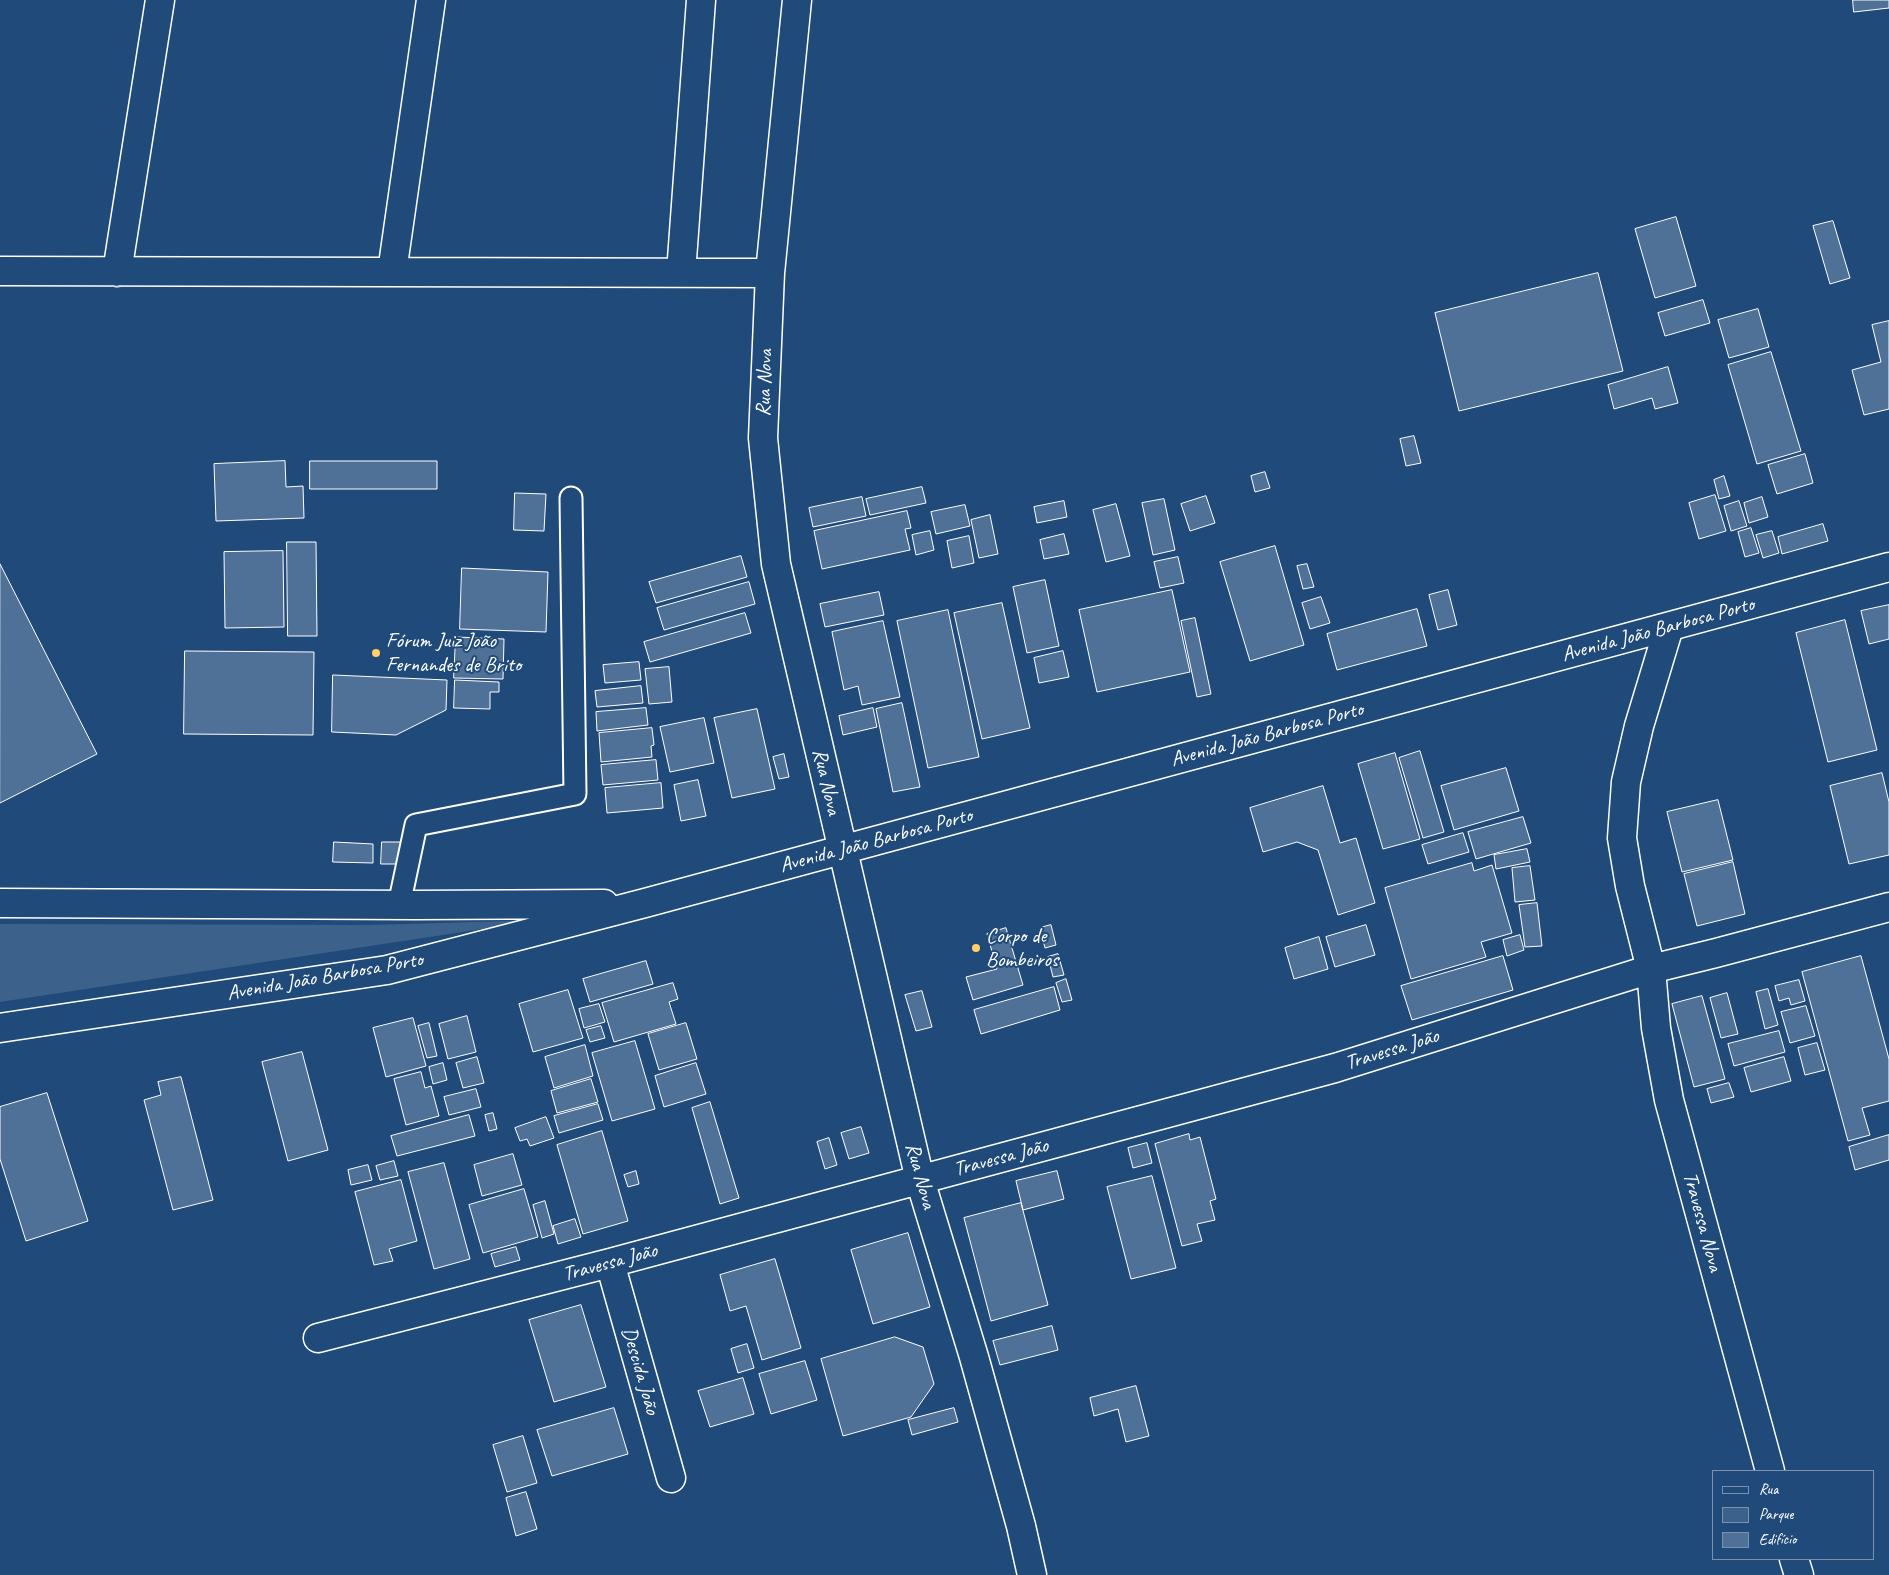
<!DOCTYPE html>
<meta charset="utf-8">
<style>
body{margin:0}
#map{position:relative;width:1889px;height:1575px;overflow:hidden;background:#1f4a7a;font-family:Caveat,sans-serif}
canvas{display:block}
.legend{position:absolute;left:1712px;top:1470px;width:162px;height:90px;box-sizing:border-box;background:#1f4a7a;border:1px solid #7992af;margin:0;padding:6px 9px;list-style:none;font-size:15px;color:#fff}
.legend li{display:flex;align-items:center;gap:10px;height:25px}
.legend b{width:25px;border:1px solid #7992af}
</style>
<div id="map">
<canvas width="1889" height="1575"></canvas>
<ul class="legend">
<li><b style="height:6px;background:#1f4a7a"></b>Rua</li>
<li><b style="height:14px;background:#3c618b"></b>Parque</li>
<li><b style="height:14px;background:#507197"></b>Edifício</li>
</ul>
</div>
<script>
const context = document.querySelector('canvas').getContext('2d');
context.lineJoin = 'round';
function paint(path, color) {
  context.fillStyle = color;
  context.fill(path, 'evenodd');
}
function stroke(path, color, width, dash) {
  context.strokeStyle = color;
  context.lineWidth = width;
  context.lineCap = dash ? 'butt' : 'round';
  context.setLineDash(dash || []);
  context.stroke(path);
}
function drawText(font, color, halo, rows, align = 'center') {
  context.font = font + ' Caveat,sans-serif';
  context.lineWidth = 4;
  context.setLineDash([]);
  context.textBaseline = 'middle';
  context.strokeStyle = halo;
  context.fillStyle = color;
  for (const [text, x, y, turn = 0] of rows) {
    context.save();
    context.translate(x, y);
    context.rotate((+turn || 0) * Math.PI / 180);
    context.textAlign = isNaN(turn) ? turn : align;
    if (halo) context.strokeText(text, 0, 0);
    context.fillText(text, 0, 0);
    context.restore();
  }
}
paint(new Path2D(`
 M542,920L0,1002V924L370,925Z`), '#3c618b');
const building = new Path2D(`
 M1853,0H1889V8L1854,12Z
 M1676,217L1696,286L1655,298L1635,229Z
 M1833,221L1850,278L1830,284L1813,226Z
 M1598,273L1623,371L1459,411L1435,313Z
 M1703,300L1710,323L1665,336L1658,313Z
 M1758,309L1769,347L1729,358L1718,320Z
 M1889,321V409L1864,415L1852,370L1881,362L1872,325Z
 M1771,352L1801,451L1757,464L1728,365Z
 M1668,367L1678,403L1655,409L1652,398L1614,409L1608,385Z
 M1414,436L1421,463L1406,466L1400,439Z
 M1805,454L1813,483L1777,494L1768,465Z
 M285,461L286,487L303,486L304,518L216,521L214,464Z
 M310,461H437V489H310Z
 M1265,472L1270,488L1255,492L1251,476Z
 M1724,476L1730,496L1719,499L1714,480Z
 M922,487L926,503L870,515L866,499Z
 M515,493L546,494L544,531L514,530Z
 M1715,495L1726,531L1699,539L1689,503Z
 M1206,496L1215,523L1190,531L1181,504Z
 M862,497L866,516L813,527L809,508Z
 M1762,497L1768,517L1749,523L1744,503Z
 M1164,499L1175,550L1153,555L1142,503Z
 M1064,501L1067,517L1037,523L1034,507Z
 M1739,501L1747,526L1731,531L1724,506Z
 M1116,504L1130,556L1106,562L1093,510Z
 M965,505L970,526L936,534L931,512Z
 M907,511L911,528L905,529L910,550L822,569L814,531Z
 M990,515L998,554L979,558L971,520Z
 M1823,524L1828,541L1782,554L1778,537Z
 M1751,528L1759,553L1745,557L1738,532Z
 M930,531L934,550L916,555L912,535Z
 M1772,531L1779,553L1763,558L1756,535Z
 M1064,534L1069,554L1044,559L1040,540Z
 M969,536L974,563L952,568L947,541Z
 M287,542H316L317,636H288Z
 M1275,546L1304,645L1250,661L1220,562Z
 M283,551L284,627L225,628L224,552Z
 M741,556L747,577L656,603L649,582Z
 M1178,557L1184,583L1160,588L1154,562Z
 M0,564L97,754L0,803Z
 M1307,564L1314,587L1303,589L1297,566Z
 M462,568L548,572L546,632L460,629Z
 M1045,580L1059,646L1027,653L1013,587Z
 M749,582L755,604L664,630L657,608Z
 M1172,590L1190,672L1097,692L1079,610Z
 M1448,590L1457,625L1438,630L1429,595Z
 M879,592L884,615L825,627L820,604Z
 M1321,597L1330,623L1310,629L1302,603Z
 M1002,603L1030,728L982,739L954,613Z
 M1889,605V639L1869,644L1861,611Z
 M1417,609L1427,646L1337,670L1327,634Z
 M948,610L979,757L928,768L897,621Z
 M745,613L751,633L650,662L644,642Z
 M1195,618L1211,694L1197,697L1181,621Z
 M1845,620L1877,750L1828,762L1796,633Z
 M883,621L900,697L862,705L858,686L844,690L832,632Z
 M456,637L504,639L503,679L454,678Z
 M185,651L314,652L313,735L184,734Z
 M1063,651L1069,677L1039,683L1034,658Z
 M639,662L641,680L605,683L603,665Z
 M669,667L672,702L649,704L645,669Z
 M333,675L447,680L446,710L396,735L332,732Z
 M455,680L499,682V692H490V709L454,708Z
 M641,686L643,703L597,707L595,691Z
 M902,703L920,787L893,792L876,709Z
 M646,708L648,725L597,731L596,712Z
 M873,708L877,727L843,735L839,716Z
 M757,709L775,789L732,798L714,718Z
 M704,718L714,763L670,772L660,727Z
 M652,728L654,745L651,746L652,757L601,762L599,733Z
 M1420,751L1444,832L1423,838L1399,758Z
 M1395,753L1420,839L1383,849L1358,764Z
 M784,754L789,777L779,779L773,757Z
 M656,760L658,780L603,785L601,765Z
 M1506,768L1519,811L1454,830L1441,786Z
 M1882,773L1889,802V855L1849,864L1830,786Z
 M698,780L706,816L681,821L674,785Z
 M661,783L663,808L607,813L605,788Z
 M1323,786L1340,843L1356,838L1375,903L1338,915L1318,850L1297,842L1263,852L1250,808Z
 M1718,800L1733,860L1682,872L1667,812Z
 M1523,817L1531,843L1476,859L1468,832Z
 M1463,833L1469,852L1428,864L1422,845Z
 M334,842L373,844V863L333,862Z
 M382,842H401L400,864H381Z
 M1527,849L1530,862L1496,869L1494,855Z
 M1733,862L1745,914L1697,926L1684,874Z
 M1472,863L1474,871L1492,865L1512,933L1481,942L1486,957L1411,979L1385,888Z
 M1530,866L1535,900L1515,902L1512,868Z
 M1537,903L1542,946L1525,947L1519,905Z
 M1051,925L1056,945L1045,948L1040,928Z
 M1366,925L1375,955L1335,967L1326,937Z
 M1006,928L1023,985L973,1000L966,977L997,969L987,934Z
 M1520,935L1524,950L1507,956L1503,940Z
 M1319,937L1328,969L1294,979L1285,948Z
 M1058,954L1064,975L1053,977L1048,957Z
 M1503,956L1513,990L1412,1020L1401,986Z
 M1861,956L1889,1059V1101L1862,1108L1870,1135L1848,1141L1802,972Z
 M646,961L653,984L590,1002L583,979Z
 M1066,979L1072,1000L1062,1002L1056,983Z
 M1799,980L1805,1001L1791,1005L1789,998L1779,1001L1775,986Z
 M673,983L678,999L669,1002L676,1024L614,1042L602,1003Z
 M1054,987L1060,1010L981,1034L974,1010Z
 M1768,989L1778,1025L1765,1029L1756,992Z
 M568,990L583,1038L533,1052L519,1004Z
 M922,991L932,1027L916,1031L905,995Z
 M1727,993L1738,1034L1721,1038L1710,998Z
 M1702,996L1725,1079L1694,1087L1672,1004Z
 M599,1004L605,1022L584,1028L579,1009Z
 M1806,1006L1815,1036L1790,1043L1781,1012Z
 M467,1016L476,1052L448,1059L439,1024Z
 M413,1018L426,1066L386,1077L373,1028Z
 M429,1023L437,1056L427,1058L418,1026Z
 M686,1023L697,1059L659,1070L648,1034Z
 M601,1026L605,1038L590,1042L586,1030Z
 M1779,1031L1785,1052L1734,1066L1728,1044Z
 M635,1041L655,1109L612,1121L592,1053Z
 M1817,1043L1825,1070L1805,1075L1798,1048Z
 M585,1045L593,1076L554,1088L545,1057Z
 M302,1052L328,1150L288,1161L262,1062Z
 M477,1057L484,1083L463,1088L456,1063Z
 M1784,1057L1791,1081L1751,1092L1744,1068Z
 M443,1063L447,1080L433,1084L429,1067Z
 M696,1063L706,1094L664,1107L655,1076Z
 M421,1072L425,1088L431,1086L439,1116L406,1125L394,1079Z
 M181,1077L213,1200L173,1210L144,1100L161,1095L158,1082Z
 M591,1079L598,1102L557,1113L551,1091Z
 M1729,1083L1734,1097L1711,1103L1707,1089Z
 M476,1089L481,1107L449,1115L444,1097Z
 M47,1093L88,1221L26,1241L0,1159V1107Z
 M710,1102L739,1198L720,1204L692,1108Z
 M598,1104L603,1120L559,1133L554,1116Z
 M493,1113L497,1129L489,1131L485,1115Z
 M469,1115L475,1136L397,1156L391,1136Z
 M546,1117L554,1138L530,1146L527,1139L520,1141L515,1128Z
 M861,1127L869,1153L849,1159L841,1133Z
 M602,1131L628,1221L583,1234L557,1145Z
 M1189,1134L1190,1140L1200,1137L1216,1199L1210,1201L1215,1220L1197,1224L1202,1241L1182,1246L1155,1144Z
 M1889,1135V1160L1855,1170L1849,1147Z
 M829,1138L837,1165L825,1169L817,1142Z
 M1147,1143L1152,1163L1133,1168L1128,1148Z
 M513,1154L522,1185L482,1196L474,1165Z
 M394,1161L398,1176L380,1180L376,1166Z
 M444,1163L470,1259L434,1269L408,1172Z
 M368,1165L372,1180L351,1185L348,1170Z
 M636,1171L639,1184L628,1187L624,1175Z
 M1057,1171L1064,1199L1023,1210L1016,1181Z
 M1152,1176L1176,1268L1131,1279L1107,1187Z
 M401,1180L417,1241L389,1249L393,1261L374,1265L355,1192Z
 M524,1189L538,1237L483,1253L469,1205Z
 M545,1201L554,1234L542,1238L533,1205Z
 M1021,1203L1048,1305L991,1321L964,1218Z
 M575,1219L581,1237L558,1244L553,1226Z
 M908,1233L930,1307L873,1324L851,1250Z
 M516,1247L520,1260L495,1267L491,1254Z
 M775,1259L801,1348L762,1360L746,1306L730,1311L720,1275Z
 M581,1305L606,1387L554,1402L529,1320Z
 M1052,1326L1058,1350L1000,1365L993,1341Z
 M895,1337L923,1347L934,1384L911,1417L843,1436L821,1359Z
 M747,1344L754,1368L738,1373L731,1349Z
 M805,1361L817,1400L771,1414L759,1374Z
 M743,1378L754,1414L710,1427L698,1391Z
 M1136,1386L1149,1436L1126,1442L1118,1409L1094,1416L1090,1398Z
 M614,1408L628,1454L552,1476L537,1430Z
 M954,1408L958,1422L912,1435L908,1420Z
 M523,1436L537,1483L507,1492L493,1445Z
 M526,1492L537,1529L516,1536L506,1498Z`);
paint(building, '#507197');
stroke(building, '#fff', 1);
const service = new Path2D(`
 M399,905L416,825L575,794L571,498`);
const minor = new Path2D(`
 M797,0L770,273L763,438L776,564L920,1180L974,1357L1021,1526L1032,1575
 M0,271L770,273
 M117,272L160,0
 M392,272L431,0
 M681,273L701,0
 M1669,627L1639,726L1626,782L1622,838L1630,886L1651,969L1716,953L1889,907
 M610,1263L671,1478
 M318,1338L610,1263L1335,1068L1651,969L1656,1028L1669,1100L1770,1471
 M1794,1559L1799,1575`);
const primary = new Path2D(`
 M0,903L415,905L604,904
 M0,1028L387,970L645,903L1889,567`);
stroke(service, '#fff', 25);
stroke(minor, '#fff', 31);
stroke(primary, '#fff', 31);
stroke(service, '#1f4a7a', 21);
stroke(minor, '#1f4a7a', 28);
stroke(primary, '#1f4a7a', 28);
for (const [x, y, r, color] of [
 [376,653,5,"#ffd166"],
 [976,948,5,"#ffd166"]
]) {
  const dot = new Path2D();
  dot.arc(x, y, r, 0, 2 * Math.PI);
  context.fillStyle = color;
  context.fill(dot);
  stroke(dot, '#1f4a7a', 2);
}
drawText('21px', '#fff', '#1f4a7a', [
 ["Rua Nova",765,383,-88],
 ["Avenida João Barbosa Porto",1658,630,-15],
 ["Avenida João Barbosa Porto",1267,735,-15],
 ["Rua Nova",826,782,77],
 ["Avenida João Barbosa Porto",876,841,-15],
 ["Avenida João Barbosa Porto",325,977,-10],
 ["Travessa João",1392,1050,-17],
 ["Travessa João",1001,1158,-15],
 ["Rua Nova",920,1176,75],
 ["Travessa Nova",1702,1222,75],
 ["Travessa João",610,1263,-15],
 ["Descida João",640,1371,74]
]);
drawText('21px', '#fff', '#1f4a7a', [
 ["Fórum Juiz João",386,641],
 ["Fernandes de Brito",386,665],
 ["Corpo de",986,936],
 ["Bombeiros",986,960]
], 'left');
</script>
